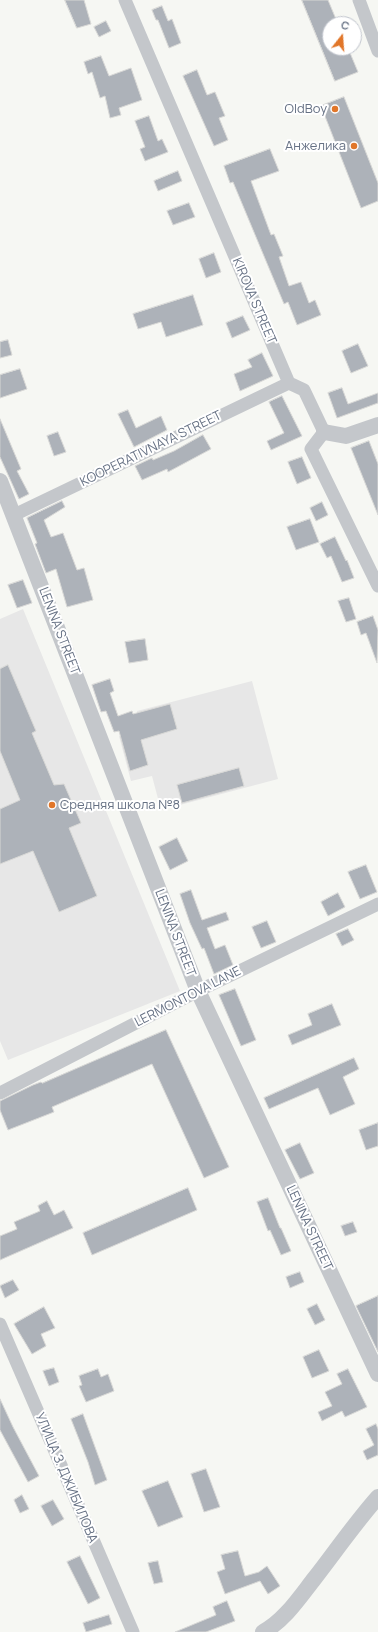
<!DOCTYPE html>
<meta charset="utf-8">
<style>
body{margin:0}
#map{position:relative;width:378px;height:1632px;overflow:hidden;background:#f6f7f3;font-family:Manrope,sans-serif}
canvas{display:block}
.north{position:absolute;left:322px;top:16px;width:40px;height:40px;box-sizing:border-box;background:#fff;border:1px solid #c2c6ce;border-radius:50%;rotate:17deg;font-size:11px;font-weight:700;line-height:16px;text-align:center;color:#667184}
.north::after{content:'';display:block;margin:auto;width:14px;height:18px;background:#e17629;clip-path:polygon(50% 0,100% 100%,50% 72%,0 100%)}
</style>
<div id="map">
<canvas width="378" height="1632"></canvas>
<div class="north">С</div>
</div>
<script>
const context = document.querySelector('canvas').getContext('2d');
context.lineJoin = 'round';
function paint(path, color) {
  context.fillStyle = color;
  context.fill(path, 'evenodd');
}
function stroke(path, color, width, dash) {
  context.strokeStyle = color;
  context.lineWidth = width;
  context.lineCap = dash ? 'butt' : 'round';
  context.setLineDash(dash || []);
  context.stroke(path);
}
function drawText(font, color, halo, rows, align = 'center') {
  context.font = font + ' Manrope,sans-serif';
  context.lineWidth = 4;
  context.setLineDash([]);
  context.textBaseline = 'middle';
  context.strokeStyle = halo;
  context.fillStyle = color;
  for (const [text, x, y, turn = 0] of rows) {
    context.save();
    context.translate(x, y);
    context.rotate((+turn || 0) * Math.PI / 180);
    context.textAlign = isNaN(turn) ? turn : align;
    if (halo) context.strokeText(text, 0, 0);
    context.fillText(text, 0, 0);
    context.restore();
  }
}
paint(new Path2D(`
 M23,609L180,991L8,1060L0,1041V619Z
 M252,681L278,779L161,810L152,776L131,781L119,736L141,730L137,711Z`), '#e7e7e7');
const building = new Path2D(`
 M65,0H84L91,24L77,28Z
 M302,0H328L338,24H330V48H348L358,72L335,81Z
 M162,6L168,21L172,19L181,43L169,48L158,20H156L152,10Z
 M106,21L111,31L99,37L94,27Z
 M101,56L109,76L131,68L142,100L119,108L121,115L110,118L105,96L100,98L92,72L88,74L84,62Z
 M197,70L207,95L215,92L225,116L219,118L228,140L214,146L183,76Z
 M344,97L378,183V201L361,208L321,106Z
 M149,116L158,141L162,139L168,152L145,161L140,149L145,147L135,121Z
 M270,149L279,171L251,181L271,235L274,234L283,256L279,257L289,286L301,282L309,303L315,300L321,315L297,325L288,302L284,304L233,182L230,183L224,166Z
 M178,171L182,181L158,191L154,181Z
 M189,203L195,217L173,225L167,211Z
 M214,253L221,272L206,278L199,259Z
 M193,295L203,325L166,337L161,322L138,329L133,314Z
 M243,316L250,330L232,338L226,323Z
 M8,340L12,355L0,358V342Z
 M358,344L368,366L351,373L342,351Z
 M262,353L273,376L240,391L234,374L252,367L248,360Z
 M20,369L27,389L0,398V375Z
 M342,388L348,404L378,393V403L337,418L328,393Z
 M282,396L302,436L271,450L267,441L284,433L269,402Z
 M128,410L136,428L161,416L167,430L134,447L118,414Z
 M0,419L21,469L17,471L29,494L19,499L0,457Z
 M58,432L66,452L54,456L47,436Z
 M203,435L211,449L168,472L167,469L142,480L135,466L152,458L153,460L174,451Z
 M369,441L378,464V515L351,448Z
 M302,457L311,478L297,484L288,462Z
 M62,501L65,507L44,520L51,537L63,533L77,570L84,568L93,600L67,607L56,569L46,573L35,544L37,543L27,518Z
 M322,502L328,515L316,521L310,508Z
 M310,519L319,542L296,550L287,527Z
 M335,537L346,561L347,560L354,578L342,582L331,556L327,558L320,544Z
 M23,580L32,603L17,608L8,585Z
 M349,598L356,619L346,622L338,601Z
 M373,616L378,630L377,663L366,633L361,635L357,622Z
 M145,639L148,660L129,663L125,642Z
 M8,665L36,731L32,733L54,785L64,784L81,823L69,828L97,896L59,912L33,851L0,864V809L20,800L0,751V669Z
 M110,679L114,691L110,693L118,716L132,711L133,714L170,704L177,729L141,740L148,765L130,771L119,731L114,732L106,711L101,712L92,685Z
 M239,768L244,786L182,803L177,785Z
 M177,838L188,861L170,870L159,847Z
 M366,865L377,892L360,899L348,872Z
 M191,890L202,920L226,912L229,920L207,928L215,949L225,945L233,965L214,974L204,948L202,949L190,923L180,894Z
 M338,893L345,907L328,916L321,902Z
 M267,921L276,942L261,948L252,927Z
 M348,929L354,940L342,946L336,934Z
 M235,989L256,1040L241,1046L219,995Z
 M332,1004L341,1025L292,1045L288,1035L312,1025L308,1014Z
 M166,1030L229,1167L204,1178L152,1064L52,1107L54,1112L8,1130L0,1110V1101L33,1085L41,1082L42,1083Z
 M354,1058L359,1069L343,1077L355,1104L330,1115L318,1088L269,1109L264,1098Z
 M378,1123V1146L366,1150L359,1130Z
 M300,1143L314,1173L300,1179L285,1150Z
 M188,1188L197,1210L92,1255L83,1233Z
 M268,1198L280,1228H281L291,1251L281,1255L270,1230L268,1231L257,1202Z
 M47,1201L54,1215L64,1210L73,1228L0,1260V1236L17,1229L14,1222L40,1211L38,1206Z
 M353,1222L357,1232L345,1236L341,1226Z
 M300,1272L304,1282L290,1288L286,1277Z
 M13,1280L19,1290L5,1298L0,1286Z
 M378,1296V1352L356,1306Z
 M317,1304L325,1320L315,1325L307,1309Z
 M44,1307L55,1328L41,1334L46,1346L32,1354L14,1324Z
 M319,1350L329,1371L312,1378L303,1357Z
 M54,1368L59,1382L49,1386L43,1371Z
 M98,1369L101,1377L108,1374L114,1391L86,1402L79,1386L82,1385L79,1376Z
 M348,1369L367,1407L345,1417L342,1411L322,1421L318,1412L332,1406L325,1392L342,1384L337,1374Z
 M0,1399L13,1427L39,1476L28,1482L0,1430Z
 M83,1414L107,1480L95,1485L88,1462L71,1419Z
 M376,1424L378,1429V1455L367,1460L363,1451L374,1445L366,1429Z
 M206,1469L220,1507L204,1512L191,1474Z
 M168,1481L183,1517L158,1527L142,1491Z
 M22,1495L29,1509L20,1513L14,1500Z
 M53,1500L64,1519L52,1526L41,1506Z
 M238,1551L245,1576L259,1572L267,1566L280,1586L268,1594L260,1581L225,1594L217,1572L225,1569L221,1555Z
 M80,1556L100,1598L88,1604L67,1562Z
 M158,1561L163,1582L154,1584L148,1563Z
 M227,1601L235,1621L206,1632H175L216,1615L213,1607Z
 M109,1615L112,1624L86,1632L83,1623Z`);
paint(building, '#adb2b9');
stroke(building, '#d8d8d6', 1);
stroke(new Path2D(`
 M125,0L289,383L304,390L324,432L311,449L378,586
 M359,0L378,51
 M14,515L289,383
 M0,1093L198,991L378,904
 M0,1324L133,1632`), '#c4c7cb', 13);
stroke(new Path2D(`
 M324,432L346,436L378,425
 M0,481L198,991L378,1374
 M263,1632C284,1621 300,1597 314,1579C335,1552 355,1523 378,1497`), '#c4c7cb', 16);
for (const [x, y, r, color] of [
 [335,109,4,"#e17629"],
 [354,146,4,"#e17629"],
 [52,805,4,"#e17629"]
]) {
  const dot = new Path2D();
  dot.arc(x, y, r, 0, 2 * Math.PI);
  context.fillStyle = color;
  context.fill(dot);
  stroke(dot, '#fff', 1.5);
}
drawText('13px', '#667184', '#fff', [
 ["OldBoy",327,109],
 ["Анжелика",346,146],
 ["Средняя школа №8",60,805,"left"]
], 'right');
drawText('13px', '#667184', '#fff', [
 ["KIROVA STREET",254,301,67],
 ["KOOPERATIVNAYA STREET",151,449,-26],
 ["LENINA STREET",59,631,69],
 ["LENINA STREET",175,933,69],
 ["LERMONTOVA LANE",188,997,-27],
 ["LENINA STREET",309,1228,65],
 ["УЛИЦА З. ДЖИБИЛОВА",66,1478,67]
]);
</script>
